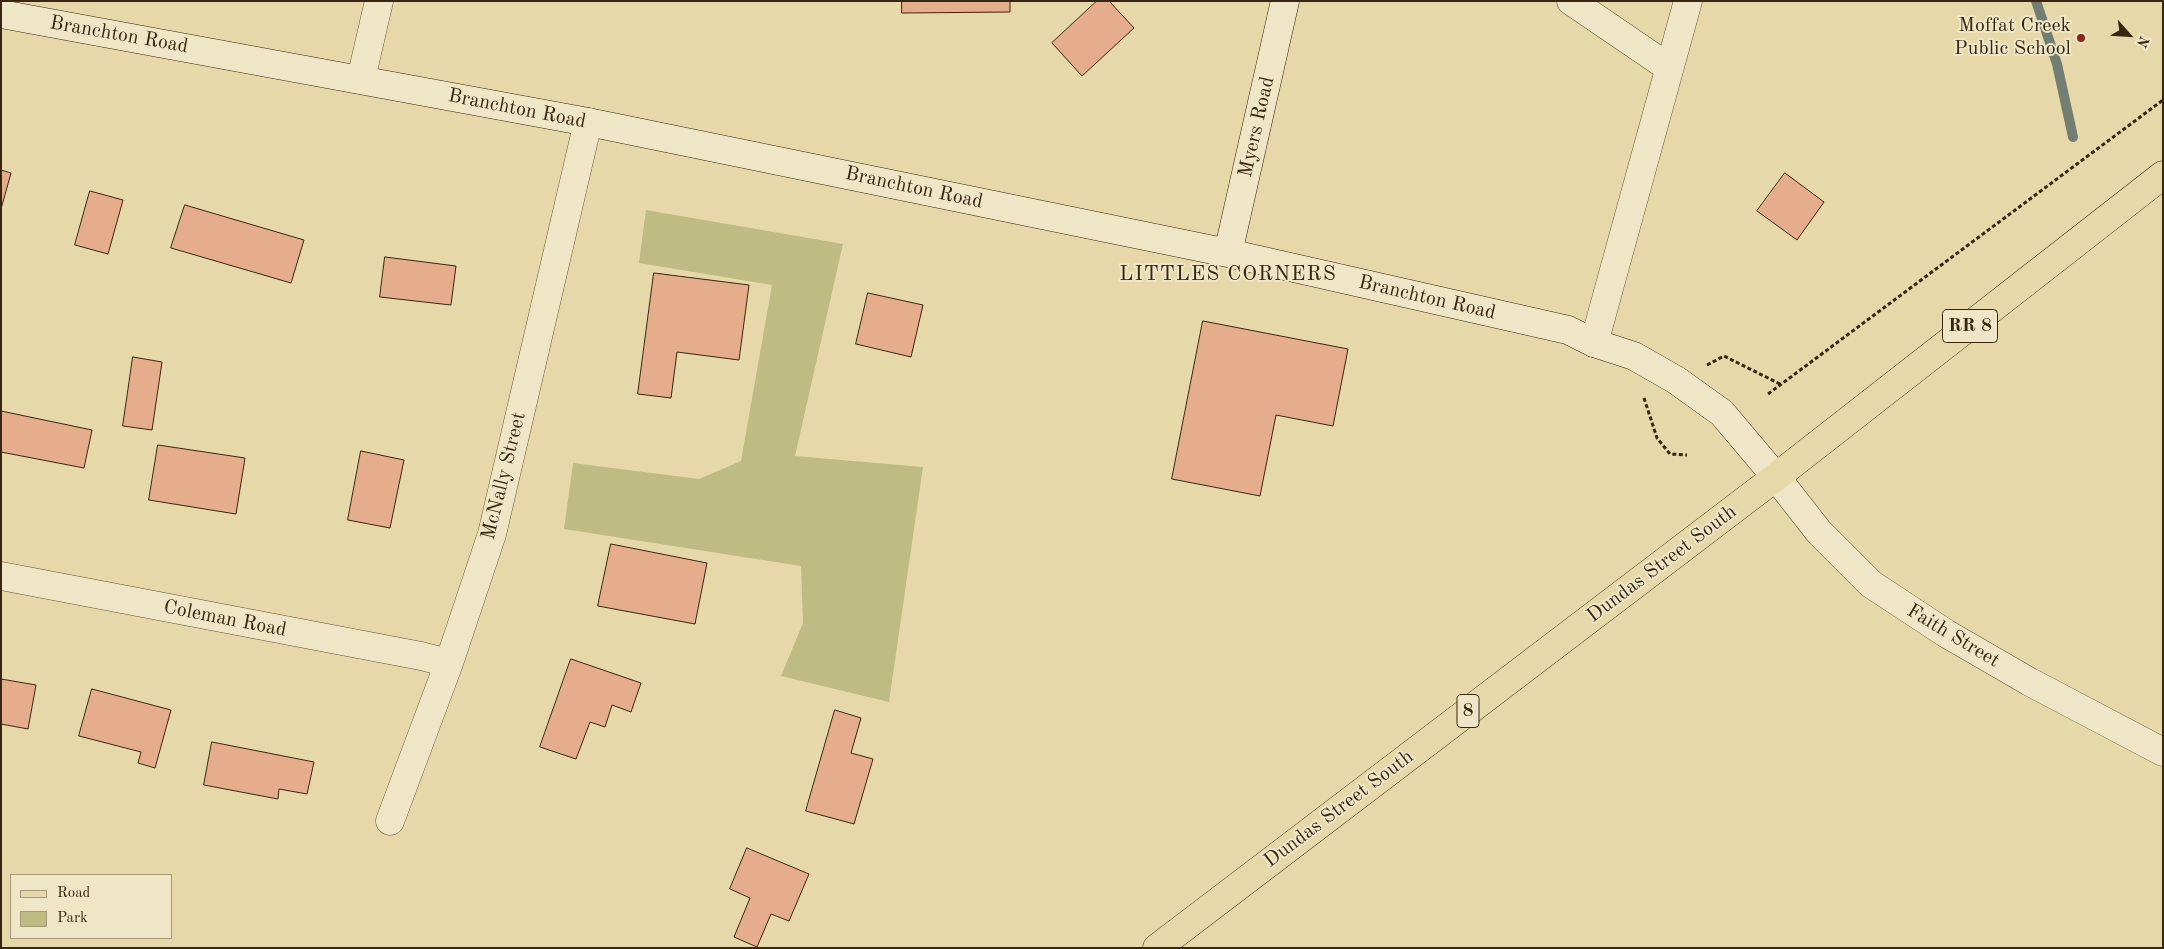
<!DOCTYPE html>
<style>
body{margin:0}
#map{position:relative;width:2164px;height:949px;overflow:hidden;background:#e7d8aa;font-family:"Old Standard TT",serif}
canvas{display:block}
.frame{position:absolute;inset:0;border:2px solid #382610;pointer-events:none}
.legend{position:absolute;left:10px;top:874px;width:162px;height:65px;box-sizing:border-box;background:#efe6c8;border:1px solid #a6997e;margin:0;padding:6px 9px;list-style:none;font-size:15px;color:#382610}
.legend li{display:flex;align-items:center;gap:10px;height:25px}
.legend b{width:25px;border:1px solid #a6997e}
.north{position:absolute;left:2104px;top:10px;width:50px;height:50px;-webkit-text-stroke:4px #efe6c8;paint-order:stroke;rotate:116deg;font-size:14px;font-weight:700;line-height:20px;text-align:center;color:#382610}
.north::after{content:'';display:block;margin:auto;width:18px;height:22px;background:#382610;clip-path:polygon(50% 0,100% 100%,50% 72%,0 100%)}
</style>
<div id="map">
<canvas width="2164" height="949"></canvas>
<div class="frame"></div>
<ul class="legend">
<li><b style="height:6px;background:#e7d8aa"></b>Road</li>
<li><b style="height:14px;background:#bebc83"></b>Park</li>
</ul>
<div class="north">N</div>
</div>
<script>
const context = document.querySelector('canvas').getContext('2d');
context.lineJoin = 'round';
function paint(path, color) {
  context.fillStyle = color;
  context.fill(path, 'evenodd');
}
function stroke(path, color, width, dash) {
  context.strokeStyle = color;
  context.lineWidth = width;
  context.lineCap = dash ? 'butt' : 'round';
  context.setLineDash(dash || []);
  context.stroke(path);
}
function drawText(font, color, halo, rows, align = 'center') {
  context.font = font + ' "Old Standard TT",serif';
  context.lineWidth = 4;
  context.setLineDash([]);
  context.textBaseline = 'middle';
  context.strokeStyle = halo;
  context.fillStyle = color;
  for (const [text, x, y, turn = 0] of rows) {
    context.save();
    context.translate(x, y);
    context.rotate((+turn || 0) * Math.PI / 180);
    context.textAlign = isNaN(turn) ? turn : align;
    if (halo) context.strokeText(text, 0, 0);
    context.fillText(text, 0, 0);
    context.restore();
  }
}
paint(new Path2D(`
 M646,210L843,244L795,456L923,467L889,702L781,676L803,623L801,566L564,529L573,463L699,479L741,461L772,285L639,263Z`), '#bebc83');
stroke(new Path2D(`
 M2036,1L2057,64L2073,137`), '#727e71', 10);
const building = new Path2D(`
 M902,1H1010V12L902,13Z
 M1097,1H1109L1134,28L1082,76L1052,43Z
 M1,170L11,173L1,209Z
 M1785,173L1824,202L1797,240L1757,211Z
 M90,191L123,200L108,254L75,245Z
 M185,205L304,240L291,283L171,248Z
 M385,257L456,266L451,305L380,297Z
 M654,273L749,285L739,360L677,352L671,398L638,394Z
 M868,293L923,305L911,357L856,344Z
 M1203,321L1348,349L1333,426L1276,415L1260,496L1172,479Z
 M133,357L162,362L152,430L123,426Z
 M1,411L92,430L84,468L1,452Z
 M158,445L245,458L236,514L149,500Z
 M361,451L404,460L390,528L348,520Z
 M611,544L707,563L695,624L598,606Z
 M571,659L641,683L631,712L612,705L605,727L590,722L576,759L540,747Z
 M1,679L36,685L28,729L1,724Z
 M92,689L171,710L155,768L138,763L141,752L79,736Z
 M835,710L861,718L851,753L873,759L854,824L806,811Z
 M212,742L314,762L307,794L279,789L278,799L204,785Z
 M747,848L809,874L789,921L771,914L757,947L734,937L750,898L730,889Z`);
paint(building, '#e5ad8b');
stroke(building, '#382610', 1);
const street = new Path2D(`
 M1571,1L1668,67
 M361,79L379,1
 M1594,343L1688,1
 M1776,477L1819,532L1871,584L1947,634L2030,682L2163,752
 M1,576L421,656L449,663
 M390,821L449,663L492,534L588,122`);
const secondary = new Path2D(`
 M1,14L588,122L1228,253L1568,330L1594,343L1634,356L1676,380L1722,413L1776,477
 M1228,253L1285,1`);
const primary = new Path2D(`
 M1157,948L1776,477L2163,175`);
stroke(street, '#645236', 29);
stroke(secondary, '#382610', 29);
stroke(primary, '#382610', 29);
stroke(new Path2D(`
 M1707,365L1724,356L1780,384
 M1768,394L2163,100
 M1644,398L1657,438L1670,454L1687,455`), '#382610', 3, [4, 2.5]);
stroke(street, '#efe6c8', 28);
stroke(secondary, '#efe6c8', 28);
stroke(primary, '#e7d8aa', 28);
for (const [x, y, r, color] of [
 [2081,38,5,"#8f2418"]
]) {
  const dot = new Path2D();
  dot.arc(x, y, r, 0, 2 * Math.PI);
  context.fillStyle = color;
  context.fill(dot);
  stroke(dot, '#efe6c8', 2);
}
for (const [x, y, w] of [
 [1970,326,55],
 [1468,711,22]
]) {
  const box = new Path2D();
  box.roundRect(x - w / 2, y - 16.5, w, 33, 4);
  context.fillStyle = '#efe6c8';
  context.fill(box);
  stroke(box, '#382610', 1);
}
drawText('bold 19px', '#382610', null, [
 ["RR 8",1970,326],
 ["8",1468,711]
]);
drawText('20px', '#382610', '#efe6c8', [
 ["Moffat Creek",2071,26],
 ["Public School",2071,49]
], 'right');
drawText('20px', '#382610', '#efe6c8', [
 ["Branchton Road",119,35,10],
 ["Branchton Road",517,109,11],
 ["Myers Road",1257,127,-77],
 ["Branchton Road",914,188,12],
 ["Branchton Road",1427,298,13],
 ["McNally Street",504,476,-76],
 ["Dundas Street South",1662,564,-37],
 ["Coleman Road",225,619,11],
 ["Faith Street",1953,636,31],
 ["Dundas Street South",1339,809,-37]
]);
context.letterSpacing = '1px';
drawText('21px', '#382610', '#efe6c8', [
 ["LITTLES CORNERS",1228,274]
]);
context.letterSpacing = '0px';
</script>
